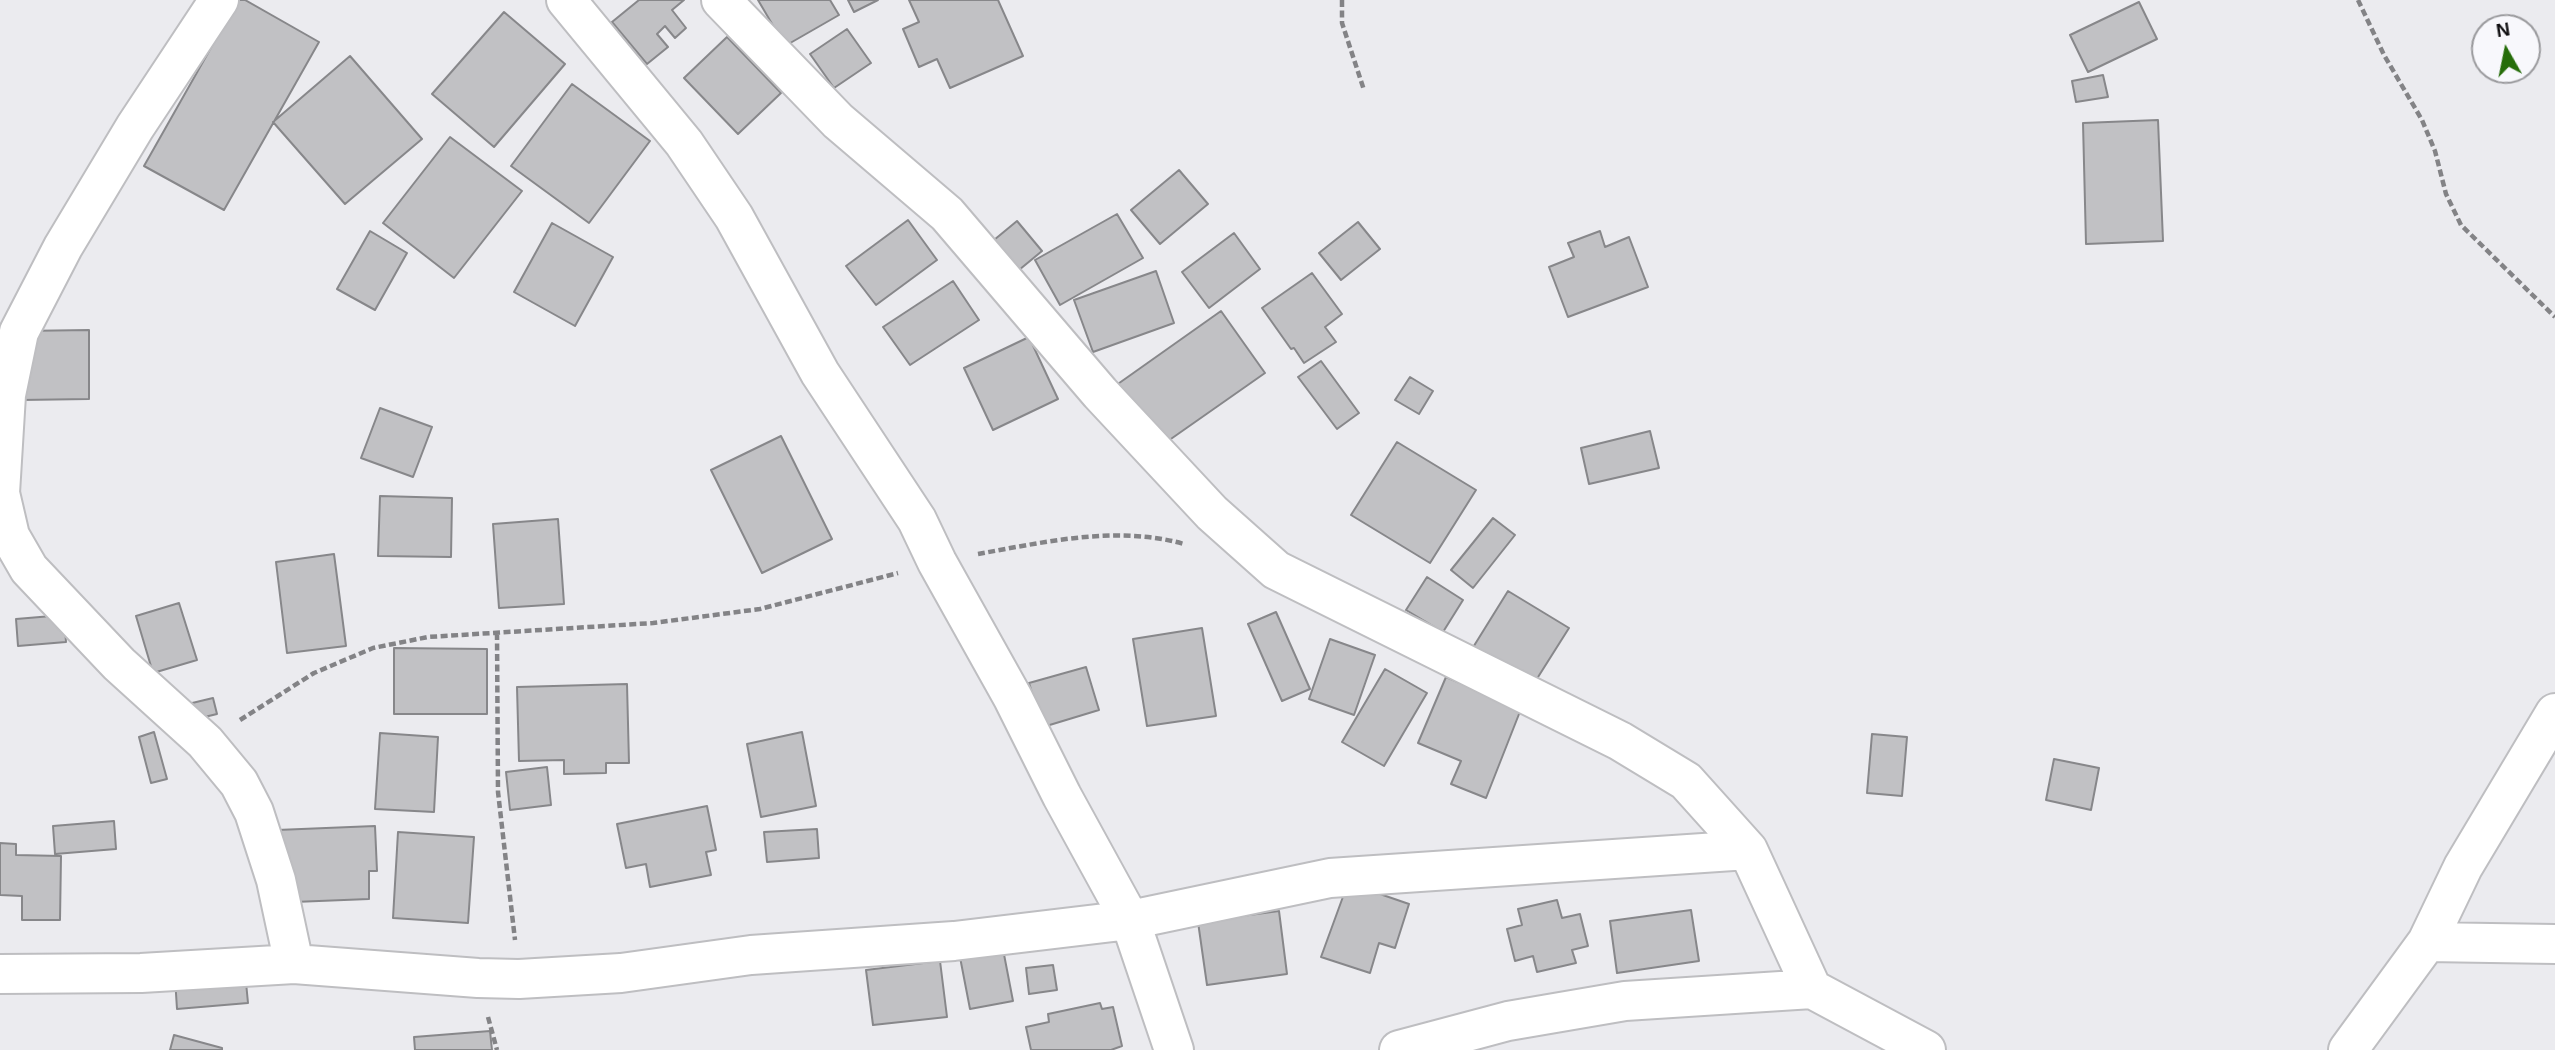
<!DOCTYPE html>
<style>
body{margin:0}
#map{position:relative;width:2555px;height:1050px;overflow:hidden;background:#ebebef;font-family:Arial,sans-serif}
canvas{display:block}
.north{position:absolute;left:2471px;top:14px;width:70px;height:70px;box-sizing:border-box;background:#f8f8fc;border:2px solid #9a9a9d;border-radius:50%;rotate:351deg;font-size:19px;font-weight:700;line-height:28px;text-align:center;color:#0e0d0f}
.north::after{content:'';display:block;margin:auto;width:24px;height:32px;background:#266d0a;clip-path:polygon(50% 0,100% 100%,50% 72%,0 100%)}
</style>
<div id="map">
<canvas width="2555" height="1050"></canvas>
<div class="north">N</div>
</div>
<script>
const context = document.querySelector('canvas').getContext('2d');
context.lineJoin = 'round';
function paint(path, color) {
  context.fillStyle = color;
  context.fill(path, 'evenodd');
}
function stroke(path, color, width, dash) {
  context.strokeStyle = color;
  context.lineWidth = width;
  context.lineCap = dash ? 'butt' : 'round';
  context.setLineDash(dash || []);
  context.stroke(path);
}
const building = new Path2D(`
 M238,0H245L319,42L224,210L144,166Z
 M639,0H684L672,10L686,28L675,38L665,26L657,34L668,47L647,64L612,22Z
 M758,0H830L839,15L785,46Z
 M848,0H878L854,12Z
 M909,0H998L1023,56L950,88L937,59L919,67L903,29L919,22Z
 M2139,2L2157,39L2088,72L2070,35Z
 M504,12L565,64L494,147L432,94Z
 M847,29L871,63L834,88L810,54Z
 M727,37L781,93L738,134L684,78Z
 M350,56L422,139L345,204L273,122Z
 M2103,75L2108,97L2076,102L2072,81Z
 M572,84L650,141L589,223L511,166Z
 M2158,120L2163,241L2086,244L2083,123Z
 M450,137L522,191L454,278L383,223Z
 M1179,170L1208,204L1160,244L1131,210Z
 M1117,214L1143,258L1060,305L1035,260Z
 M908,220L937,260L876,305L846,266Z
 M1017,221L1042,251L1019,270L994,240Z
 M1358,222L1380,249L1341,280L1319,253Z
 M552,223L613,257L575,326L514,292Z
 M370,231L407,253L375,310L337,289Z
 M1600,231L1605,247L1629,237L1648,287L1568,317L1549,267L1574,257L1568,243Z
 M1234,233L1260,269L1209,308L1182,272Z
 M1156,271L1174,323L1093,352L1074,300Z
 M1312,273L1342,314L1325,327L1336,342L1304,363L1294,348L1291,349L1262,308Z
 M953,281L979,320L910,365L883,327Z
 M1221,311L1265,373L1158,448L1115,386Z
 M89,330V399L21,400V331Z
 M1029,337L1058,399L993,430L964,368Z
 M1321,361L1359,413L1337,429L1298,377Z
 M1410,377L1433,391L1419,414L1395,400Z
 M380,408L432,427L413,477L361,458Z
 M1650,431L1659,468L1589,484L1581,448Z
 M781,436L832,539L762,573L711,470Z
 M1397,442L1476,490L1430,563L1351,515Z
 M380,496L452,498L451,557L378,556Z
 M1493,518L1515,535L1473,588L1451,570Z
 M558,519L564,604L499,608L493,524Z
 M334,554L346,646L287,653L276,562Z
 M1427,577L1463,600L1443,632L1406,610Z
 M1508,591L1569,628L1533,685L1472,649Z
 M179,603L197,660L153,673L136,616Z
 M1276,612L1310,689L1282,701L1248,624Z
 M64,615L66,642L18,646L16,619Z
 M1202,628L1216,716L1147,726L1133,639Z
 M1330,639L1375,655L1354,715L1309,699Z
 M394,648L487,649V714H394Z
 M1086,667L1099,710L1043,727L1029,683Z
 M1385,669L1427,693L1384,766L1342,742Z
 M1446,677L1521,709L1486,798L1451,784L1461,761L1418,743Z
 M627,684L629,763H606V773L564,774V760L519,761L517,687Z
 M213,698L217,714L192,720L188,704Z
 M154,732L167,779L151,783L139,737Z
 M802,732L816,806L761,817L747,744Z
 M380,733L438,737L434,812L375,809Z
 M1872,734L1907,737L1902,796L1867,793Z
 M2054,759L2099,768L2091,810L2046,800Z
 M547,767L551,805L510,810L506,772Z
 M707,806L716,850L706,852L711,875L650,887L646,864L626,868L617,824Z
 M114,821L116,849L55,854L53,826Z
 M375,826L377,871H369V899L294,902L277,830Z
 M817,829L819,858L767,862L764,832Z
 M398,832L474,837L468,923L393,918Z
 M0,843L16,844V855L61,856L60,920H22V896L0,895Z
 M1348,883L1409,904L1395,948L1379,943L1370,973L1321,957Z
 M1557,900L1562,918L1580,914L1588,946L1572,950L1576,963L1537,972L1533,956L1515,961L1507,929L1522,925L1518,909Z
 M1691,910L1699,961L1617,973L1610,921Z
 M1279,911L1287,974L1207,985L1198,922Z
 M1002,944L1013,1001L970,1009L959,952Z
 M940,961L947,1017L873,1025L866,970Z
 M1053,965L1057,990L1029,994L1026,968Z
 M245,972L248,1003L177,1009L175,978Z
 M1100,1003L1102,1009L1113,1007L1122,1046L1111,1050H1031L1026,1027L1049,1022L1048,1014Z
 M490,1031L492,1050H415L414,1037Z
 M174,1035L222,1048V1050H170Z`);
paint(building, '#c1c1c4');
stroke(building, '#87878a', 2);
const minor = new Path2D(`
 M219,0L135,127L63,247L19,332L6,395L0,493L10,536L29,569L119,664L205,742L239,783L254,812L276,880L294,964
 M566,0L684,143L734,217L820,373L917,520L937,562L1013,698L1062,796L1130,920L1174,1050
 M721,0L838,121L947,214L1100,393L1212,513L1276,570L1620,741L1686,781L1748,850L1812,989
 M2427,942L2555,944
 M0,974L141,973L294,964L478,978L519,979L621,973L751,955L954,941L1130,920L1330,878L1748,850
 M1399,1050L1508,1021L1625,1001L1812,989L1926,1050
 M2348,1050L2427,942L2463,867L2555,713`);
stroke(minor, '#bebec1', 42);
stroke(new Path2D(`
 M1342,0V23L1364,90
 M2358,0L2384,55L2422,120L2435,151L2446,194L2461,225L2555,317
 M978,554C1045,542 1117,525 1184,544
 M497,633L498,792L515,940
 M240,720L314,673L373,648L428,637L653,623L760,609L898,573
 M488,1017L497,1050`), '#838386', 4.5, [7, 3.5]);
stroke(minor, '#fff', 38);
</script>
